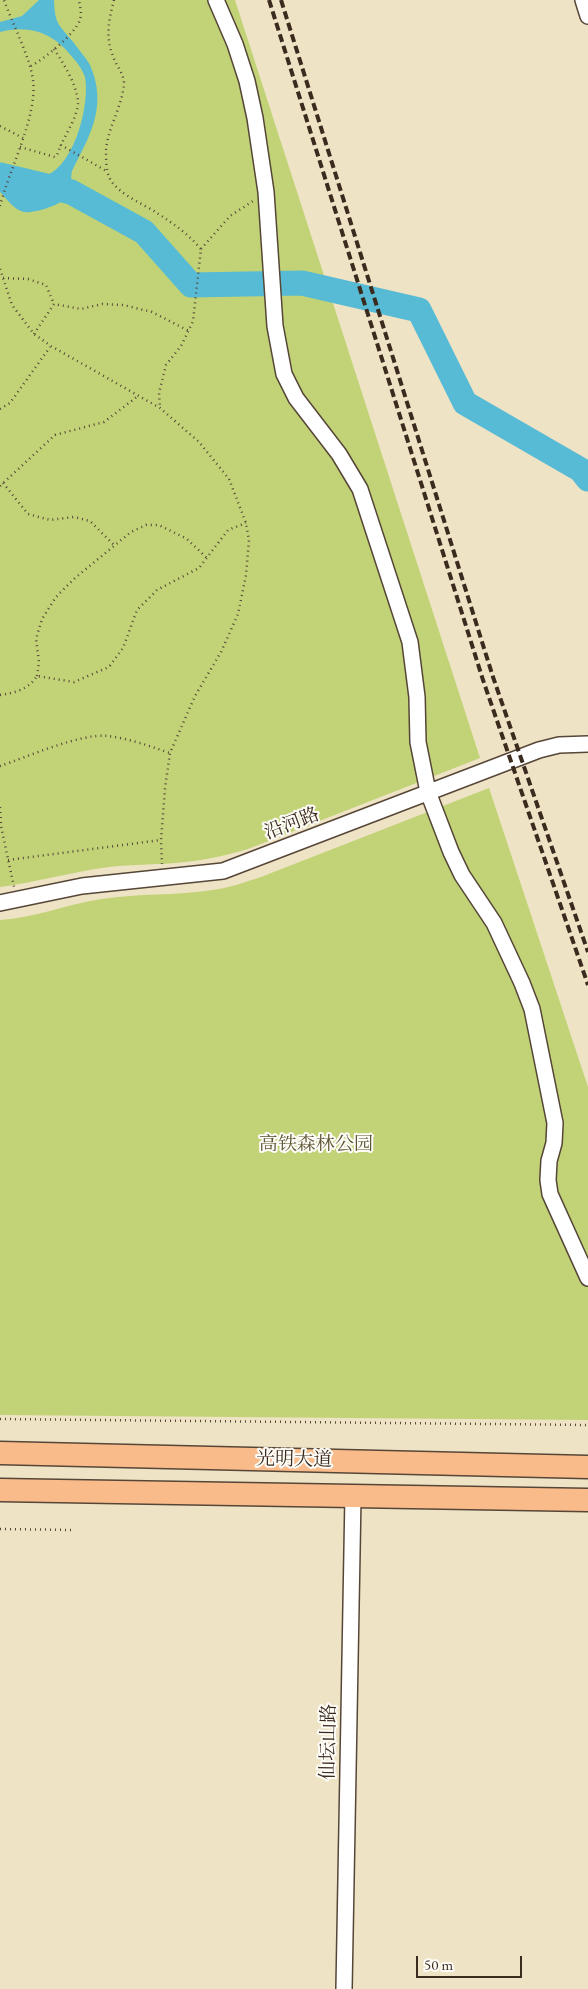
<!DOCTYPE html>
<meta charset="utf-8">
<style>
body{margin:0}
#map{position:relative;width:588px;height:1989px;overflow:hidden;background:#efe3c5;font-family:"EB Garamond",serif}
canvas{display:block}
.scale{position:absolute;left:416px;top:1956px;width:106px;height:22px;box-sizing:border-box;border:2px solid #3b2a1e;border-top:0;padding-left:6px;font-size:15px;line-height:18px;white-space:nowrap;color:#3b2a1e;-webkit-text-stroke:4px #fdfcf7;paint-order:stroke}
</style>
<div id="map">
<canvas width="588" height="1989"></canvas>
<div class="scale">50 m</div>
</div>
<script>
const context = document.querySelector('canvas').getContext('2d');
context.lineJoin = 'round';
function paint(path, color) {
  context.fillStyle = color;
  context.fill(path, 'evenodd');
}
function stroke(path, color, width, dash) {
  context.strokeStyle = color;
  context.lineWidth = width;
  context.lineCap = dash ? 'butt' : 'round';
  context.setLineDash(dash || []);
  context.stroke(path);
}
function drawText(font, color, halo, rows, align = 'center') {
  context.font = font + ' "EB Garamond","Noto Serif SC",serif';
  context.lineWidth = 4;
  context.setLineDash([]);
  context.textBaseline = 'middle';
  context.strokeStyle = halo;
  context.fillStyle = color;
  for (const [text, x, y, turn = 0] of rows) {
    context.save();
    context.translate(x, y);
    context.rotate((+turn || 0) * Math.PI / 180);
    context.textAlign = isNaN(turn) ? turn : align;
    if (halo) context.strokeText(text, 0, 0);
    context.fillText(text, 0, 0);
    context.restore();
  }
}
paint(new Path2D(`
 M0,0H235L480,758L248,849C227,855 207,860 185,862C159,865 134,864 109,867C72,872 37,882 0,887Z
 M489,788L588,1087V1420L0,1415V920C35,918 67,904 102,899C138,893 176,896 213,890C229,888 245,882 261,877Z`), '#c1d376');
paint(new Path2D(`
 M39,0H54C55,26 59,24 74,43C79,50 86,58 90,65C108,106 90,135 72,171C70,178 73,188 70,194C65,204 34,214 24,212C14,210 6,198 0,192V164C13,172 32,181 47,175C75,164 90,104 85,77C83,71 78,63 73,58C54,33 30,24 0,32V22L22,16Z`), '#57bbd5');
stroke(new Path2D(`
 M0,175L71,192L144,232L191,285L302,283L419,310L465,403L581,470L588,479`), '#57bbd5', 25);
const street = new Path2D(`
 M216,0L235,44L247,81L255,118L266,192L275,326L284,374L296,398L339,454L360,489L410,642L417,697L418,742L428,792L451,852L462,875L494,923L522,983L532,1009L555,1123L554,1143L549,1161L548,1180L550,1194L588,1278
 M583,0L588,16
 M0,903L82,886L223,871L539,750L559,745L588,744
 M344,1989L353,1496`);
const primary = new Path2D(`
 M0,1453L588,1467
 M0,1490L588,1500`);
stroke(street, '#564637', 18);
stroke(primary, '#564637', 25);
stroke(new Path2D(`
 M114,0C109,19 105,37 113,56C116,66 124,73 124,84C122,107 108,127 106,150C106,158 106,170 109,177C117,194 142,203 157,213C174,224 188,234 201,249L193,321L181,346L166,365L159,393L160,408
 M54,49C64,64 75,82 78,100C79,114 67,132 61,145L108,172
 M31,66C44,59 75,34 80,20C82,13 80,7 79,0
 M0,126L23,138
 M20,147L55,157L57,155L61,145
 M0,206C9,170 38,115 33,80C30,57 12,23 4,0
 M201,249L230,216L253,201
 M0,269L12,305L34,334L51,346L160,408L199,442L229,479L246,523L249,540L246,575L238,614L221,652L195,696L170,753L165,788L161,840L162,864
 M3,278L28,279L46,285L54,304
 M34,334L54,304L81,309L102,304L123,305L152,312L189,331
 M0,409L10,403L50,347
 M3,483L28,514L50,520L74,517L90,521L115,546
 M0,486L55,435L104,422L138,396
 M37,676L39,662L36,639L42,619L56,597L75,578L131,532L146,525H159L187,539L207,558
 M0,695C15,693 29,689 37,676L74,682L109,667L123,648L137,610L157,590L199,568L228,530L246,523
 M0,766C27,757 81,733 107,736C128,738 149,746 170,753
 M0,807L1,826L14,887
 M8,860L161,840
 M0,1419L588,1425
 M0,1529L74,1530`), '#564637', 2.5, [1, 4]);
stroke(street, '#fff', 15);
stroke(primary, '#fabb8b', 22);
stroke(new Path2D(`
 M269,0L483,680L588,985
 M281,0L493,677L588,952`), '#3b2a1e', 4, [8, 4]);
drawText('19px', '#3b2a1e', '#fdfcf7', [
 ["沿河路",292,824,-21],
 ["光明大道",294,1460,1],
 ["仙坛山路",329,1742,-89]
]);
drawText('19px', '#5c5434', '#fdfcf7', [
 ["高铁森林公园",316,1145]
]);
</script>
